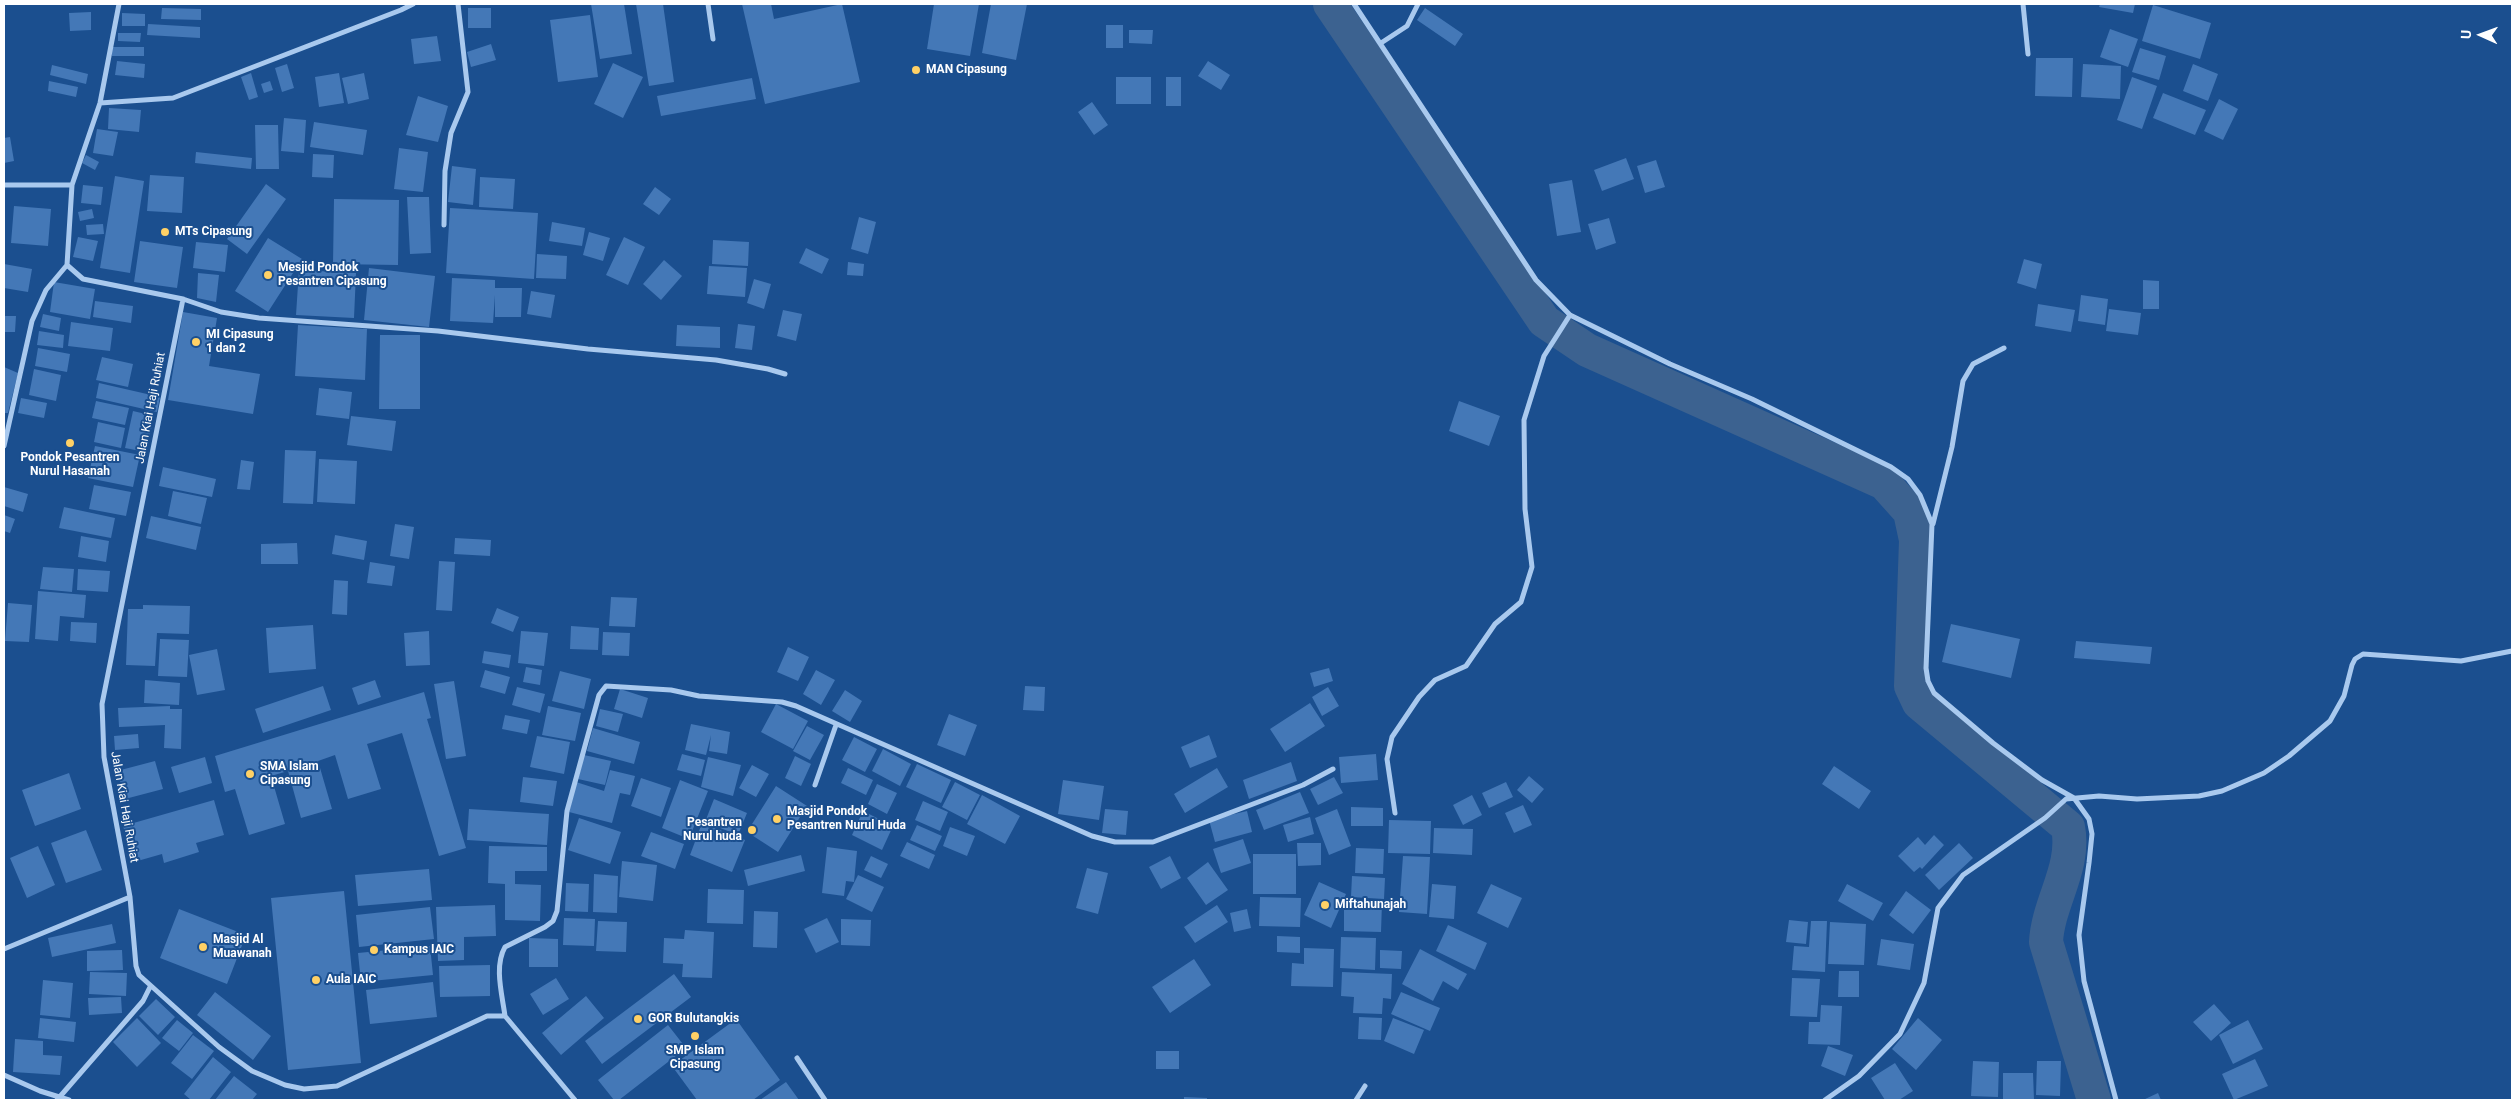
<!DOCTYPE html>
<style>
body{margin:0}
#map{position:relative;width:2516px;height:1104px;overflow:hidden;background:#1b4f8f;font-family:Roboto,sans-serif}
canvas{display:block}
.frame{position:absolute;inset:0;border:5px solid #fff;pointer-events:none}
.north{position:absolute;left:2456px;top:10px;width:50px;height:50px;-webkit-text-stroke:4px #1b4f8f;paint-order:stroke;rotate:272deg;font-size:14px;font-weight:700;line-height:20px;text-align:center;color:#fff}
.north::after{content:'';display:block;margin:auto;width:18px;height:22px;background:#fff;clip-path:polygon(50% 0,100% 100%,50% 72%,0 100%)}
</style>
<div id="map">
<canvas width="2516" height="1104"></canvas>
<div class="frame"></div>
<div class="north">U</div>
</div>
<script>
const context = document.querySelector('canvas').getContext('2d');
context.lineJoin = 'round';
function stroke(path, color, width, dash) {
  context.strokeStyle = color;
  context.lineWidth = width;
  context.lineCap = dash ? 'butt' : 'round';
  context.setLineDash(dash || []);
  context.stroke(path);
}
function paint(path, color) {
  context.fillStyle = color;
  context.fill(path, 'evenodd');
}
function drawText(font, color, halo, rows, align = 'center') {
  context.font = font + ' Roboto,sans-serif';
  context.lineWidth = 4;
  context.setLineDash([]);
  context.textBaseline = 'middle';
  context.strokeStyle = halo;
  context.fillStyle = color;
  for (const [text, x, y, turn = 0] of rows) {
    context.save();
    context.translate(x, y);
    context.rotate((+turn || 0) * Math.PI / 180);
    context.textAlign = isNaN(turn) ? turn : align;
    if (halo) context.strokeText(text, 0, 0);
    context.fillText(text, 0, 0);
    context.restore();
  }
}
stroke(new Path2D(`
 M1330,4L1544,321L1587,350L1884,483L1910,512L1916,540L1911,686L1919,703L2068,827C2076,868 2048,902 2046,942L2094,1100`), '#3c6290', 34);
paint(new Path2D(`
 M591,4H624L632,54L600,59Z
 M636,4H663L674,82L649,86Z
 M742,4H771L774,19L842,4L860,82L765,104Z
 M934,4H979L970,56L927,49Z
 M991,4H1027L1016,60L982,53Z
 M2100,4H2135L2133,13L2099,7Z
 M2153,5L2211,23L2200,59L2142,41Z
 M162,8L201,9V20L161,19Z
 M468,8H491V28H468Z
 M1425,8L1463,34L1455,46L1417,20Z
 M91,12V30L70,31L69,13Z
 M122,13L145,14V26H122Z
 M590,15L598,77L558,82L550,20Z
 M148,24L200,27V38L147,35Z
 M1106,25H1123V48H1106Z
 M2110,29L2138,39L2128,67L2100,57Z
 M1129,30H1153L1152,44L1129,43Z
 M118,33H141L140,42L118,41Z
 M437,36L441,61L414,64L411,39Z
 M491,44L496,60L471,67L467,52Z
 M112,47H144V56H112Z
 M2140,48L2166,56L2159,80L2132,72Z
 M2036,58H2073L2072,97L2035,96Z
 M117,61L145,64L144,78L115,75Z
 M1208,61L1230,75L1221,90L1198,76Z
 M613,63L643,77L623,118L594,104Z
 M287,64L294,88L282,92L275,68Z
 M2083,64L2121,66L2120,99L2081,97Z
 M2193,64L2218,74L2208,101L2183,91Z
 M52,65L88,74L86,84L50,75Z
 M251,73L258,97L249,100L241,77Z
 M339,73L344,103L319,107L315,77Z
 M364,73L369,99L348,104L342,78Z
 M1116,77H1151V104H1116Z
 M1166,77H1181V106H1166Z
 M2132,77L2157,86L2142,129L2117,120Z
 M752,78L756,99L661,116L657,96Z
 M49,81L78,87L76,97L48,91Z
 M270,81L273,90L264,93L261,84Z
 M2163,93L2206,110L2195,135L2153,118Z
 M418,96L448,106L438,142L406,135Z
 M2219,99L2238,109L2223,140L2204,131Z
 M1092,102L1108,125L1094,135L1078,112Z
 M109,108L141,110L139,132L108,129Z
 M284,118L306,120L304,153L281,151Z
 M314,122L367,130L363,155L310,147Z
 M255,125H278L279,169H256Z
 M97,129L118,132L113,156L93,153Z
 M10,137L14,161L4,163V138Z
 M399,148L428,152L423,192L394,189Z
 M196,152L252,158L251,169L195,163Z
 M313,154L334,155L333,178L312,177Z
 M86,155L99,162L95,170L82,163Z
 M1626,158L1634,179L1602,191L1594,170Z
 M1656,160L1665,187L1645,193L1637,166Z
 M452,166L476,169L473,205L448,202Z
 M150,175L184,177L182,213L147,211Z
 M115,176L144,181L130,273L100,268Z
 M480,177L515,179L513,209L479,207Z
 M1572,180L1581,232L1557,236L1549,184Z
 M266,184L286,199L247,254L227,239Z
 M83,185L103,187L101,205L81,203Z
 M655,187L671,199L659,215L643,204Z
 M407,197H429L431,253L410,254Z
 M334,199L399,200L398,265L333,264Z
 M14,206L51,209L48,246L11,243Z
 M450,208L538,213L534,279L446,273Z
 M92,209L94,218L80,221L78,212Z
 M859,217L876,222L868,254L851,249Z
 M1609,218L1616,243L1596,250L1588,224Z
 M552,222L585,228L582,246L549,241Z
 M103,224L104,234L87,235L86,225Z
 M589,232L610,238L603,261L583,255Z
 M78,237L98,241L93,261L73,257Z
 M624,237L645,247L628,285L606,275Z
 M268,238L302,259L268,312L235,291Z
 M713,240L749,242L748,266L712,264Z
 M140,241L183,247L177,288L134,282Z
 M196,242L228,245L225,272L193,268Z
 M806,248L829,259L822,274L799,263Z
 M537,254L567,256L566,279L536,278Z
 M2024,259L2042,264L2036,289L2017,283Z
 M664,260L682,276L661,300L643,284Z
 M848,262L864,264L863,276L847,275Z
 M4,264L32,269L28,292L4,288Z
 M709,266L747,268L745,297L707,294Z
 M369,268L435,276L429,327L364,320Z
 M299,270L356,273L354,318L296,315Z
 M198,273L219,275L216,302L197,298Z
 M452,278L495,280V288H522L521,317H495V295L493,323L450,321Z
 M754,279L771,284L764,309L747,303Z
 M2143,280L2159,281V309H2143Z
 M54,282L95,289L90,319L50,312Z
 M531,291L555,295L551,318L527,314Z
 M2081,295L2108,299L2105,325L2078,321Z
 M95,301L133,306L131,323L93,317Z
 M2038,304L2075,310L2071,332L2035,326Z
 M2109,309L2141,313L2138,335L2106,331Z
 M783,310L802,314L796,341L777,336Z
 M183,312L217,318L209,366L260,374L253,414L168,400Z
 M43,314L61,318L59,331L40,327Z
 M4,316H16L15,332H4Z
 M71,322L113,328L110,351L68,346Z
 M738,324L755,326L752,350L735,348Z
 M298,325L367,329L365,380L295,376Z
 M677,325L720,327V348L676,346Z
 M39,331L64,335L63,348L37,345Z
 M380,335H420V409H379Z
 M38,348L70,354L67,372L35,366Z
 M102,357L133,364L128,387L96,380Z
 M4,367L18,373L8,413H4Z
 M34,369L61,375L56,401L29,395Z
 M99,383L160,397L157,412L96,398Z
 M319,388L352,392L349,419L316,415Z
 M21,398L47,403L44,418L18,413Z
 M96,401L129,408L125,425L92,418Z
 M1459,401L1500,416L1489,446L1449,431Z
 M133,411L154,416L146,452L125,448Z
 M351,416L396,421L392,451L347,445Z
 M98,422L125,428L121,448L94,442Z
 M95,446L140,455L133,487L88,478Z
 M285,450L316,451L313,504L283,503Z
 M319,459L357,461L355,504L317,502Z
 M241,460L254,462L250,490L237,489Z
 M163,467L216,479L212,497L159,486Z
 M94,485L131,492L126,516L89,509Z
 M4,487L28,494L23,512L4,506Z
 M173,491L207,498L201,524L168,516Z
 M64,507L115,518L111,538L59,528Z
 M4,515L15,519L10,533L4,531Z
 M151,516L201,527L196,550L146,538Z
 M395,524L414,527L409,559L390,556Z
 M335,535L367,541L364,560L332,554Z
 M81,536L109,541L106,562L78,557Z
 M455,538L491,540L490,556L454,554Z
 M297,543L298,564H261V544Z
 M439,561L455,562L452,611L436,610Z
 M370,562L395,566L392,586L367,583Z
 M43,567L74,569L72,592L40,589Z
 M78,569L110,571L108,592L77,590Z
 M334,580L348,581L347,615L332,614Z
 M38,591L86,595L84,618L60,616L58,641L35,639Z
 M611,597L637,598L635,627L609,626Z
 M8,603L32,605L29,642L5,641Z
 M143,605L190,606L189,634L157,633L155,666L126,665L128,609H143Z
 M497,608L519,617L513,632L491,623Z
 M71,622L97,623L96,643L70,641Z
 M1951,624L2020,639L2011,678L1942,662Z
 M313,625L316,669L269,673L266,628Z
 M571,626L599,628L598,650L570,649Z
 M429,631L430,665L406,666L404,633Z
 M521,631L548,633L544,666L518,663Z
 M603,632L630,633L629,656L602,655Z
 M160,639L189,640L187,677L158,676Z
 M2076,641L2152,647L2150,664L2074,658Z
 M788,647L809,657L798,681L777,672Z
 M217,649L225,690L197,695L189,655Z
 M484,651L511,655L509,668L482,663Z
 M526,667L542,670L540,685L523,682Z
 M1329,668L1333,681L1314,687L1310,673Z
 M485,670L510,677L505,694L480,687Z
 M816,670L835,680L821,705L803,694Z
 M560,671L591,679L584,709L552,701Z
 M145,680L180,683L179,705L144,703Z
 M375,680L381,697L358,705L352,688Z
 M454,681L466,756L446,759L434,684Z
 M323,686L331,710L263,733L255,709Z
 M1025,686L1045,687L1044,711L1023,710Z
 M517,687L545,694L540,713L512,705Z
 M1328,687L1339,706L1322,716L1312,697Z
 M620,689L648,698L642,718L614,709Z
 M845,690L862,701L850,722L832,711Z
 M424,692L431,718L427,719L466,848L439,856L402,733L367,744L381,789L348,799L335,755L318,761L332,809L301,818L288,771L271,776L285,824L249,835L235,789L225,792L215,756Z
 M1310,703L1325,726L1285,752L1270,729Z
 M776,704L808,721L793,749L761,732Z
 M170,706V709H182L181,749L164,748L165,725L119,727L118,708Z
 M548,706L581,713L575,741L542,735Z
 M600,709L623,714L618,732L596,726Z
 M949,714L977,725L965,756L937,745Z
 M505,715L530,720L527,734L502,729Z
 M691,724L730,732L727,754L709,751L711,735L706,755L685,750Z
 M807,726L824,735L810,760L793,751Z
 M593,728L640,742L634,764L587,751Z
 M138,734L139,748L115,750L114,736Z
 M1209,735L1217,757L1190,768L1181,747Z
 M537,736L570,742L564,774L530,767Z
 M854,737L877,749L865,772L842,760Z
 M883,749L911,764L900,786L872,771Z
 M682,754L705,760L701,776L677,770Z
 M1376,754L1378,780L1341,783L1339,757Z
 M584,755L611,761L605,785L578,779Z
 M795,756L811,764L801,786L785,778Z
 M205,757L212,783L179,793L171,767Z
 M708,757L741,765L733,796L701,787Z
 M155,761L163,789L125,799L117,771Z
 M1291,762L1297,781L1249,799L1243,780Z
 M917,764L951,780L941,803L906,787Z
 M752,765L769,774L756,797L739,788Z
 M1834,766L1871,791L1859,809L1822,784Z
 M848,768L873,780L866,795L841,783Z
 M1217,768L1228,787L1185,813L1174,794Z
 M610,770L635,776L630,795L620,793L612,823L569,812L576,782L604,791Z
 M69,773L81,809L35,826L22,790Z
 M1529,776L1544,789L1532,803L1517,790Z
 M523,777L557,781L553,806L520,802Z
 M1334,777L1343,793L1318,805L1310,789Z
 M641,778L671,788L661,817L631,806Z
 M680,780L708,791L689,839L662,828Z
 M1063,780L1104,786L1099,820L1058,814Z
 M955,782L980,795L967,820L942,807Z
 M1506,782L1513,797L1489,808L1482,793Z
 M877,784L897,793L887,814L868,804Z
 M776,786L807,806L778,852L747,832Z
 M1300,792L1309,813L1264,830L1256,810Z
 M982,795L1020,816L1005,844L967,824Z
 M1472,795L1482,815L1463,825L1453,805Z
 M714,799L747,813L738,835L705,822Z
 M214,800L224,835L196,843L199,852L164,863L162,854L134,862L123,826Z
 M923,801L948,812L940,831L915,820Z
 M1523,805L1532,825L1514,833L1505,813Z
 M1351,807L1383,808V826H1351Z
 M469,809L549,814L547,845L467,840Z
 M1105,809L1128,811L1126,835L1102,833Z
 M1337,809L1351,846L1329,855L1315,818Z
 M863,811L893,826L882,850L852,835Z
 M1247,811L1252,832L1215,842L1209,820Z
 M1310,817L1314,834L1288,842L1283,825Z
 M579,818L621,832L610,864L568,850Z
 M1389,820L1431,821L1430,854L1388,853Z
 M702,823L745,840L732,872L690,855Z
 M917,825L942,836L935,851L910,840Z
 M950,827L975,836L967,856L943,846Z
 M1434,828L1473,829L1472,855L1433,853Z
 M86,830L102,870L66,883L51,843Z
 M651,832L684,844L675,869L641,856Z
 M1934,835L1944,845L1922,869L1920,867L1914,872L1898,856L1918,837L1925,845Z
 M1243,839L1251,863L1221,873L1213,849Z
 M907,842L935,855L929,869L900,856Z
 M1297,843H1321V865L1298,866Z
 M1959,843L1973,858L1939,890L1925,875Z
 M38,846L55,885L27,898L10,858Z
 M489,846L547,847V871H515V884L541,885L540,921L505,920V884L488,883Z
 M827,847L857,851L854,882L846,881L844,896L822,893Z
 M1356,848L1384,849L1383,874L1355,873Z
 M1253,854H1296V894H1253Z
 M801,855L805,871L748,886L744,870Z
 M871,856L888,864L881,878L864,870Z
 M1170,856L1181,878L1161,889L1149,867Z
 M1403,856L1430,857L1427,914L1399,912Z
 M622,861L657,865L653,901L619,897Z
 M1208,862L1228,890L1206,905L1187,878Z
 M1087,868L1108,873L1098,914L1076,908Z
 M429,869L432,900L358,906L355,875Z
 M594,874L618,876L617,913L593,912Z
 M858,875L884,887L872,912L846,899Z
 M1352,876L1385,878L1384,899L1351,897Z
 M1319,882L1346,894L1331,928L1304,915Z
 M566,883L589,884L588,912L565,911Z
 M1432,884L1456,886L1454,919L1429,917Z
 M1491,884L1522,898L1508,928L1477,913Z
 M1847,884L1883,903L1873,921L1838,901Z
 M708,889L744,890L743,924L707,923Z
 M344,891L361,1063L288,1070L271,898Z
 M1906,891L1931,910L1913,934L1889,915Z
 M1260,897L1301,898L1300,927L1259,926Z
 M1344,903H1382L1381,932L1344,931Z
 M495,905L496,936L464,937V960L438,961L436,907Z
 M1217,905L1228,922L1195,943L1184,927Z
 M430,907L434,939L359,947L356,915Z
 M179,909L246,935L227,984L160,958Z
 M1247,909L1251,928L1234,932L1230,913Z
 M754,911L778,912L777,948L753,947Z
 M564,918L595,919L594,946L563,945Z
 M827,918L839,942L816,953L804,929Z
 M841,919L871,920L870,946L841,945Z
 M1789,920L1808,922L1806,944L1786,942Z
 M598,921L627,922L626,952L596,951Z
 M1811,921H1827L1825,972L1792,970L1794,946L1809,947Z
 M1830,922L1866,924L1864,965L1828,964Z
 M112,924L116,943L52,957L48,938Z
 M1448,925L1487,943L1475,970L1436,951Z
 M685,930L714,932L712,978L682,977L683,964L663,963L664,938L684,939Z
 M1277,936L1300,937V953L1277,952Z
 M1341,937L1376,938L1375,970L1340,968Z
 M529,938L558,939V967H529Z
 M1881,939L1914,944L1910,970L1877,965Z
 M430,946L433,975L361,982L358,953Z
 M1304,948L1334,949L1333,987L1291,986L1292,963L1304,964Z
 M1420,949L1467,974L1458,990L1443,981L1433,1001L1402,984Z
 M122,950L123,970L87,971V951Z
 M1380,950L1402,951L1401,969L1380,968Z
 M1194,959L1211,985L1170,1013L1152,987Z
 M490,965V996L440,997L439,966Z
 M1839,971H1859V997H1838Z
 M90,972L127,973L126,996L89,994Z
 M1342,972L1392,974L1391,999L1383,998L1382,1014L1353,1013L1354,997L1341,996Z
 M674,974L691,997L602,1064L585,1041Z
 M556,978L569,999L543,1015L530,994Z
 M1792,978L1820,979L1817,1017L1790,1016Z
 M43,980L73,983L70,1018L40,1015Z
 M433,982L437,1017L370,1024L366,990Z
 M215,992L271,1036L253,1060L197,1015Z
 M1401,992L1440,1008L1430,1031L1391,1014Z
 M586,996L604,1018L561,1055L542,1033Z
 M121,997L122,1013L89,1015L88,998Z
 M156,999L175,1017L158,1035L139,1016Z
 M2214,1004L2231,1023L2211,1041L2193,1022Z
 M1821,1005L1842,1006L1840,1045L1808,1044L1809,1022H1820Z
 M1359,1017L1382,1018L1381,1040L1358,1039Z
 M40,1018L76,1022L74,1042L38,1038Z
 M137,1018L161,1043L137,1067L113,1042Z
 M1393,1018L1424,1030L1414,1054L1384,1041Z
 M1918,1018L1942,1040L1916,1070L1892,1049Z
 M736,1019L780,1080L753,1100H697L672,1066Z
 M177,1020L193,1033L179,1051L162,1038Z
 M2248,1020L2263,1049L2233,1064L2219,1035Z
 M668,1025L686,1048L619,1100H614L598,1080Z
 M193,1035L214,1051L192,1079L171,1063Z
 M15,1039L43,1041V1055L62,1056L60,1075L13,1072Z
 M1828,1046L1853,1055L1845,1076L1821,1066Z
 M1156,1051H1179V1069H1156Z
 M213,1057L231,1072L209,1100H191L184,1094Z
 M2255,1059L2268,1086L2234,1100L2222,1074Z
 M1973,1061L1999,1062L1998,1097L1971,1096Z
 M2037,1061H2061L2060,1096L2036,1095Z
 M1895,1063L1913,1091L1899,1100H1885L1871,1078Z
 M2003,1073H2033L2034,1100H2003Z
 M234,1076L257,1094L252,1100H215Z
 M786,1082L799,1100H760Z
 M2158,1093L2161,1100H2143Z
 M1184,1097L1207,1098V1100H1184Z`), '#4478b7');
stroke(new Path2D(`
 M119,4L100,103L72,185L67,265L83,279L183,299L102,704L104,757L130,897L136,966L139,975L219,1047L252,1071L285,1085L304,1089L337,1086L487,1016H505L575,1100
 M708,4L713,39
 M1354,4L1536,280L1570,315L1670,364L1752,399L1891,467L1908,479L1920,495L1932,524L1926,668L1928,681L1934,693L1993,743L2042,780L2074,798L2089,819L2092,834L2089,863L2079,935L2084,981L2116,1100
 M2023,4L2028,54
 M1381,43L1407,26L1418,4
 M100,103L173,98L401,10L413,4
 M4,185H72
 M444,225L445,171L451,133L468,92L458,4
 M183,299L221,312L259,318L438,331L588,349L716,360L768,369L785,374
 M4,446L32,321L46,290L67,265
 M1933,524L1952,447L1963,381L1973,364L2004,348
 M815,785L836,725
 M1395,813L1387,759L1392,737L1419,697L1435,680L1466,666L1495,624L1521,602L1532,567L1525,509L1524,420L1544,356L1570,315
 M4,949L130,897
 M505,1016C502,994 494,966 505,947L545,927L553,921L557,911L567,811L599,695L606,686L671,690L699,696L782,702L796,706L1092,836L1115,842H1153L1303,785L1333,769
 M797,1058L825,1100
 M4,1075L40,1091L69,1100
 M57,1100L143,1001L150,987
 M1356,1100L1365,1086
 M1825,1100L1859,1076L1900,1034L1924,983L1938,908L1963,875L2045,818L2066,799L2099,796L2137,799L2199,796L2222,791L2264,773L2289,756L2330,721L2344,696L2352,665L2355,659L2363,654L2461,661L2512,651`), '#a9c9ee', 5);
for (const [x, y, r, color] of [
 [916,70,5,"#ffd166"],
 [165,232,5,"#ffd166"],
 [268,275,5,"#ffd166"],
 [196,342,5,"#ffd166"],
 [70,443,5,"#ffd166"],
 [250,774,5,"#ffd166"],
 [777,819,5,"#ffd166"],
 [752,830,5,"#ffd166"],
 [1325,905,5,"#ffd166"],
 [203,947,5,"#ffd166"],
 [374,950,5,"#ffd166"],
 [316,980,5,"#ffd166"],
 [638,1019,5,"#ffd166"],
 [695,1036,5,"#ffd166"]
]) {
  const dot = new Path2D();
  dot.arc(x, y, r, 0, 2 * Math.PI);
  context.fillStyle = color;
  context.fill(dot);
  stroke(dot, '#1b4f8f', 2);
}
drawText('bold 12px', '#fff', '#1b4f8f', [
 ["MAN Cipasung",926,70],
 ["MTs Cipasung",175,232],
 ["Mesjid Pondok",278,268],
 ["Pesantren Cipasung",278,282],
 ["MI Cipasung",206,335],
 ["1 dan 2",206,349],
 ["Pondok Pesantren",70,458,"center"],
 ["Nurul Hasanah",70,472,"center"],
 ["SMA Islam",260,767],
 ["Cipasung",260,781],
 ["Masjid Pondok",787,812],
 ["Pesantren Nurul Huda",787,826],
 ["Pesantren",742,823,"right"],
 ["Nurul huda",742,837,"right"],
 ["Miftahunajah",1335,905],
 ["Masjid Al",213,940],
 ["Muawanah",213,954],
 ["Kampus IAIC",384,950],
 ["Aula IAIC",326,980],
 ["GOR Bulutangkis",648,1019],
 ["SMP Islam",695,1051,"center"],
 ["Cipasung",695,1065,"center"]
], 'left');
drawText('12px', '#fff', '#1b4f8f', [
 ["Jalan Kiai Haji Ruhiat",151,408,-79],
 ["Jalan Kiai Haji Ruhiat",124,807,80]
]);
</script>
